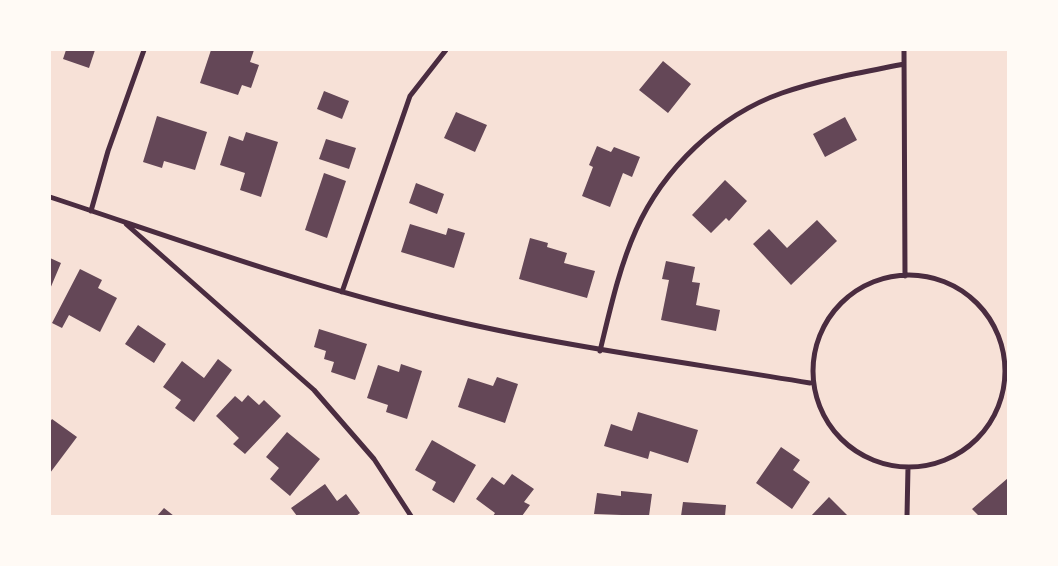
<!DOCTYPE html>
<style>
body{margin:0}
#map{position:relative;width:1058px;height:566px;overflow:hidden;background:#f7e1d7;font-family:"Source Sans 3",sans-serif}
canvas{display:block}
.frame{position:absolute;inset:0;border:51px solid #fffaf5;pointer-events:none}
</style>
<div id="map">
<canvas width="1058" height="566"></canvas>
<div class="frame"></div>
</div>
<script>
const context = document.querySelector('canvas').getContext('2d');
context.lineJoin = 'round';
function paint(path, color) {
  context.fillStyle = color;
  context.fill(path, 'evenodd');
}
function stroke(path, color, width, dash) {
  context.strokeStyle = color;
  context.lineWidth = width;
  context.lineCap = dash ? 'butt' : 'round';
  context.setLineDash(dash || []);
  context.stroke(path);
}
paint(new Path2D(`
 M66,50H95L89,68L63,59Z
 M211,50H254L250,62L259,65L251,88L242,85L238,95L200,83Z
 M663,61L691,84L668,113L639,90Z
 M324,91L349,101L342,119L317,109Z
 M456,112L487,125L475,152L444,138Z
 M157,116L207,132L195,170L164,161L162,168L143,162Z
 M845,117L857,140L825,157L813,134Z
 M246,132L278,142L261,197L240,190L245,173L220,165L229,136L243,141Z
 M326,139L356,148L349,169L319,159Z
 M597,146L611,152L614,147L640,157L632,177L623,173L610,207L582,196L593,167L589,165Z
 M324,173L346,181L327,238L305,230Z
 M725,180L747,201L729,221L726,218L711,233L692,215Z
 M416,183L444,194L437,214L409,203Z
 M817,220L837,241L791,285L753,244L769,229L787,248Z
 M410,224L446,235L448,228L465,233L454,268L401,252Z
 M530,238L548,243L547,247L567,253L564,263L595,271L587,298L519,279Z
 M50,258L61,263L50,289Z
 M666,261L695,267L692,282L700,283L696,305L720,310L716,331L661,320L669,280L662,279Z
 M80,269L102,280L98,288L117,298L100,332L69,315L62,328L52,323Z
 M138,325L166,344L154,363L125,344Z
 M319,329L367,344L355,380L331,372L334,362L324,359L326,351L314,347Z
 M218,359L232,370L194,422L175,408L181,400L163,387L182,361L204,378Z
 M401,364L422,371L407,419L386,412L388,405L367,398L378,365L399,372Z
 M497,377L518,384L505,423L458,407L468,378L493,386Z
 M248,395L259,405L264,400L281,416L245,454L233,444L239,438L216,416L235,396L242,402Z
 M638,412L698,430L688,463L650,451L648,459L604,446L611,424L632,431Z
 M52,419L77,437L50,473V422Z
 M287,432L320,459L290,496L270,479L279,468L266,457Z
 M432,440L476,465L454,503L432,490L436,482L415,470Z
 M781,447L800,460L793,470L810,482L792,509L756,483Z
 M512,474L534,489L524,502L530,505L522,516H493L495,513L476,499L492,477L504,485Z
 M1008,478V516H979L972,509Z
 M325,484L337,501L346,494L360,513L356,516H297L291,508Z
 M621,491L652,494L649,516L594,514L597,493L621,496Z
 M829,497L848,516H811Z
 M683,502L726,505L725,516H681Z
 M164,508L174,516H157Z`), '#644757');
stroke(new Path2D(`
 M904,50L905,276
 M50,197C177,239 303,285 434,316C558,346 684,362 810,383
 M91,211L108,151L144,50
 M126,224L314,390L374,459L411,516
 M813 371a96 96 0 1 1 192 0a96 96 0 1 1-192 0Z
 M342,292L410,96L446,50
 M600,351C610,310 619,268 636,230C663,169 719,115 782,93C822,79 864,72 904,64
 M907,516L908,467`), '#4a2c40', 5);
</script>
